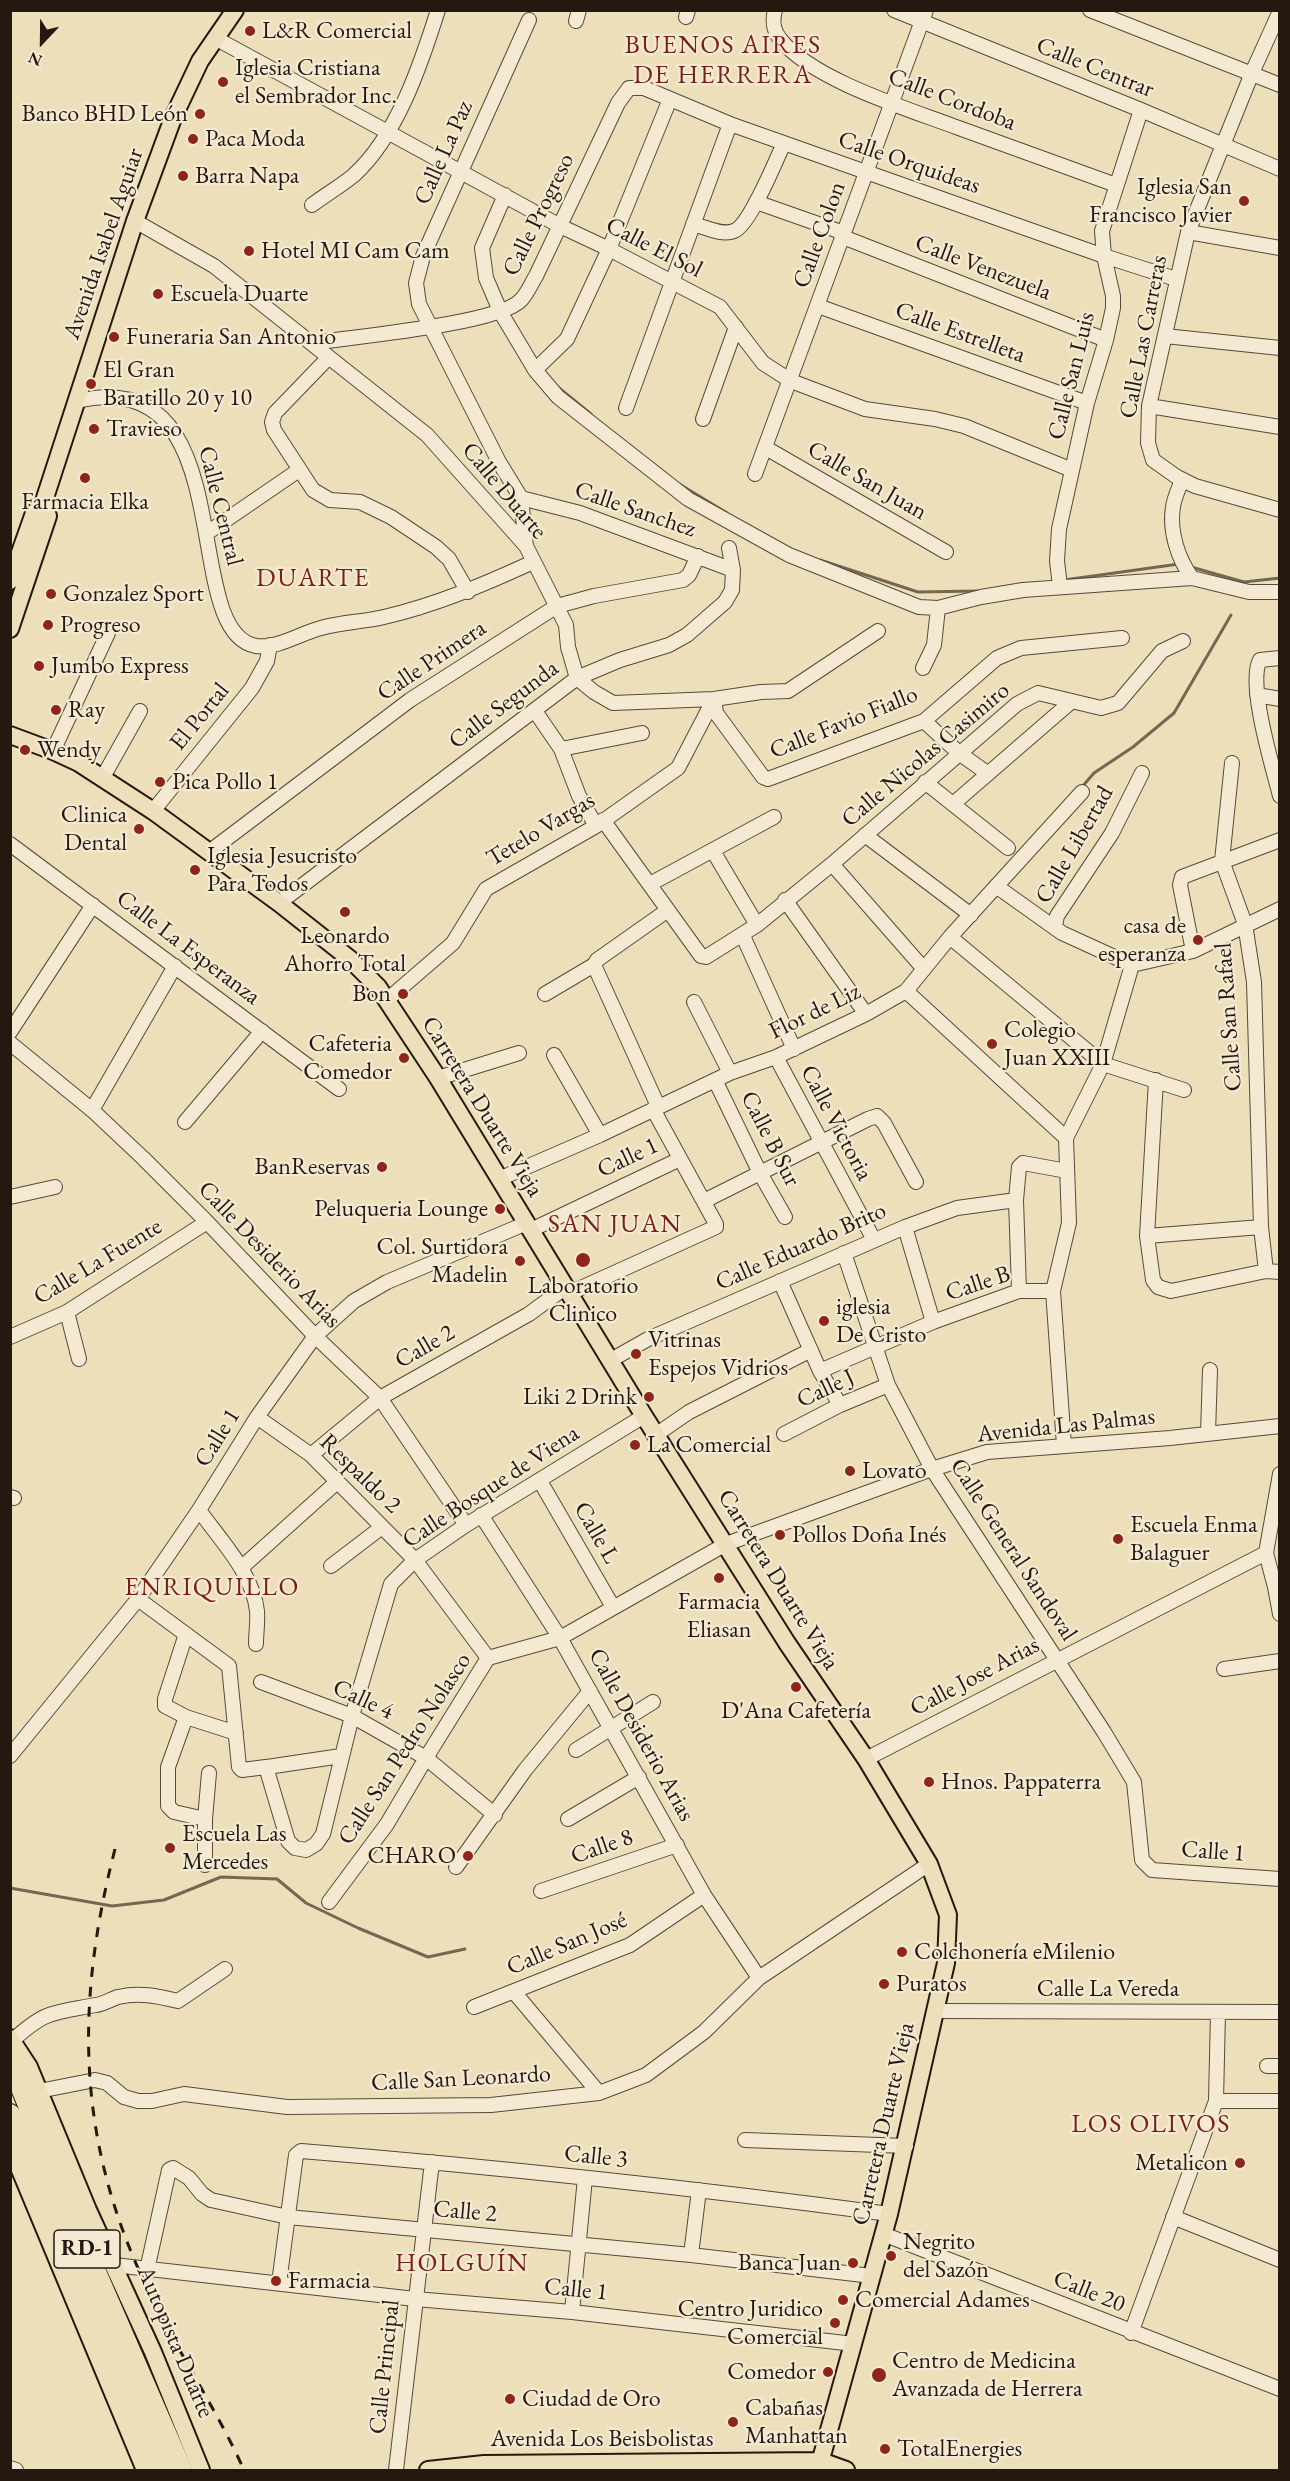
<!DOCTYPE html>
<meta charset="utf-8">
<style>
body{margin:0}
#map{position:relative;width:1290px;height:2481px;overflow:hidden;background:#eedfbb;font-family:"EB Garamond",serif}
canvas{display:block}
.frame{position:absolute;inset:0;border:12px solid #25190f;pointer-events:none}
.north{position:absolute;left:12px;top:12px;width:60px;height:60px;-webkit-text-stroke:4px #f4ead3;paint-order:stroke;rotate:202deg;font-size:16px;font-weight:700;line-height:24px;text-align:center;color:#25190f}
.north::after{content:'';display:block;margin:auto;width:21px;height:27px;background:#25190f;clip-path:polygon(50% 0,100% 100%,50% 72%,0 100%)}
</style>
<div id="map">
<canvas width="1290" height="2481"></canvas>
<div class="frame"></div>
<div class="north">N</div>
</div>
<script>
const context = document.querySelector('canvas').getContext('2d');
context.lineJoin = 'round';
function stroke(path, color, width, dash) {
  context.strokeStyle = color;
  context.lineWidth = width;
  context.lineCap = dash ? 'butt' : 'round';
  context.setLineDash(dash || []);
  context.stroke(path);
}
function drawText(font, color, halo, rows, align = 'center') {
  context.font = font + ' "EB Garamond",serif';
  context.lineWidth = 4.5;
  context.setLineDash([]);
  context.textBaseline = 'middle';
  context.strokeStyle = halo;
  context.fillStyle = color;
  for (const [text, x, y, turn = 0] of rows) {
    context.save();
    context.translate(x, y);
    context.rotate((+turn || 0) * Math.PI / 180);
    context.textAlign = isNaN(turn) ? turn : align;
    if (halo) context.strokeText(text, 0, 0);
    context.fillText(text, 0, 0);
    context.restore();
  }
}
stroke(new Path2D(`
 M559,388L591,414
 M676,482L727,513
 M820,560L918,592L977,591
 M1191,567L1244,582L1280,578
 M1064,580L1179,564
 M1081,788L1094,773L1133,747L1174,713L1231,615
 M10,1888L112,1906L164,1900L221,1877L277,1879L306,1903L358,1928L428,1957L465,1949`), '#756853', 3);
const minor = new Path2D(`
 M775,10C772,22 773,31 781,40C813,80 908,109 956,127C1009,146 1063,166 1116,185
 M894,10L1141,110L1280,169
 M1090,10L1280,85
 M1280,11L1252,73L1188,232L1149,406L1148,443L1153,460L1177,477L1195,486L1280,510
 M686,17L688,10
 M576,21L579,10
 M215,38L560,226L609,249L720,307L763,363L791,381L865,409L935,419L964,426L1072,470
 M505,195L482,248L486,278L501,313L535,370L558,397L688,499L789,555L919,607L938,608L981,597L1023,590L1192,578L1249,592H1280
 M756,202L844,233
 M312,205C325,195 341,186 354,175C397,136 421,64 438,10
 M135,221L214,266L427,435L526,546L566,625L568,647L577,678L594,692L613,703L714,699L761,692L788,691L878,631
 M693,224C705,227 722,236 734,231C750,225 776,160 784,143
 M1188,232L1280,248
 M843,237L1106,340
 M818,306L1087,403
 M1165,336L1280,348
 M312,343C351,337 499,324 521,300C527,294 531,284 536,276L618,103L629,88H644L730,124L1104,256L1176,279
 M329,357L275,413L272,422L274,430L313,490L330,500L360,502L391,517L436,547L449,559L468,592
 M535,370L567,339L609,249L670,99
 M77,401C246,363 177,632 256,646C277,649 301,633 321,628C341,622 363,622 384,617C436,605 485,584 533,562
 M1149,406L1280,427
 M626,408L730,124
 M703,419L736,327
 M766,448L946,552
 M755,474L926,10
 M1182,480C1179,488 1174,498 1173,507C1169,531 1178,559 1192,578
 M521,498L580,513L733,570
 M207,533L299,470
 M526,546L521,498L499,462L419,304L416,283L423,256L529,20
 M1060,586L1057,561L1059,529L1087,403L1106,340L1113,308V296L1104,256L1102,231L1141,110
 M1280,658L1260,660C1247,683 1273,768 1280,796
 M923,668L934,645L938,608
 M1257,695L1280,699
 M714,699L716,713L763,777L768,779L924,721L997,658L1021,648L1122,638
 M535,711L561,749L579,796L596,826
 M924,721L959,753L987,773
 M561,749L642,733
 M53,751L108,633
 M1232,763L1222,861L1245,924L1254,982L1261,1227L1266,1271
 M103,777L140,711
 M925,782L1008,848
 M953,804L1072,701
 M153,811L252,688L267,661L270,645
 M603,820L701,956L706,957L757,925L832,864L1017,704L1038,693L1101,708L1118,703L1162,651L1183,641
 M865,835L971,915
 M10,844L339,1089
 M713,851L757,925
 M209,852L410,700L557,606L594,596L683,580L689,575L698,556
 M832,864L923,968
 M650,884L774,817
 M996,886L1062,933L1132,965
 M785,900L866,1014
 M279,903L577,678L620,660L669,645L687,635L725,602L732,590L733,570L729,548
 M1055,926L1057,916L1112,833L1142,773
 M743,936L794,1049
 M950,937L1103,1064L1184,1090
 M1193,951L1180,885L1182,877L1280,840
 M594,965L658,1106
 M1132,965L1193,951L1280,909
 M906,991L1066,1138
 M545,994L594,965L597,960L668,910
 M387,1000L453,943L486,889L596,826L678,768L714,699
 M694,1002L730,1073
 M10,1032L93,905
 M10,1043L92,1110L143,1158L207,1222L315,1336L380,1398L466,1525
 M554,1055L600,1135
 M776,1057L874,1240
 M438,1078L519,1053
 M715,1080L760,1173L785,1217
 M1156,1080L1147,1236L1153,1280L1158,1287L1171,1291L1266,1271L1280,1272
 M92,1110L175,966
 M185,1122L262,1031
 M499,1179L600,1135L730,1073L776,1057L866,1014L906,991L950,937L1082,792
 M10,1197L55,1187
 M704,1201L868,1119L877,1116L884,1123L916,1182
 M905,1227L933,1322
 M531,1230L680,1159
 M1147,1236L1261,1227
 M844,1253L888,1385L932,1469L1104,1732L1134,1782L1142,1860L1152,1870L1280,1879
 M780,1281L820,1371L840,1405
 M1019,1291L1016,1200L1019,1167L1023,1163L1067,1171
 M570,1293L716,1227V1224L653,1109
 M67,1312L79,1359
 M10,1337L67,1312L207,1222
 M611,1360L648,1339L905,1227L957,1208L1016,1200
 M820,1371L933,1322L1019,1291H1053
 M257,1417L311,1455L415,1560L488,1658
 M657,1434L689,1412L811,1350
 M784,1434L840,1405L888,1385
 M1208,1434L1210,1370
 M1064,1445L1053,1291L1069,1223L1066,1138L1103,1064L1132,965
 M311,1455L380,1398L529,1314L566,1287
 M1280,1474L1266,1553L1275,1587L1280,1614
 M540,1481L613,1607
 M10,1497L14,1498
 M199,1510C220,1540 253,1573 257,1611C258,1622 256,1633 256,1644
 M481,1515L560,1638L704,1895L759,1978
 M331,1566L382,1527
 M241,1568L337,1482
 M138,1599L229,1666L239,1767L242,1770L266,1767L288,1841L295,1848L306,1850L316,1844L323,1834L352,1716L391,1584L415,1560L466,1525L644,1416
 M186,1634L165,1699V1706L186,1717L236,1733
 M1224,1669L1280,1661
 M261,1682L352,1716L426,1758L495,1815
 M186,1717L168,1767V1806L174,1812L205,1819V1865
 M576,1750L653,1702
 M10,1756L138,1599L199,1510L257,1417L315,1336L354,1301L387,1282L527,1223
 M866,1759L1266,1553
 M267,1767L341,1756
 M205,1819L209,1773
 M568,1819L639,1777
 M456,1867L525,1770L590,1691
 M541,1891L677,1845
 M329,1902L387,1824L426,1758L488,1658L560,1638L726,1544L932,1469L987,1452L1170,1438L1280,1426
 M514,1992L599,2093
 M474,2007L630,1945L704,1895
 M936,2011L1280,2012
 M12,2041C46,2010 53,2013 96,2005C104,2004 111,1999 118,1997C140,1992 157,1996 178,2001L225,1969
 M1267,2066H1280
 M39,2091L95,2080L107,2083L124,2097L138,2101H152L184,2094L287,2107L491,2105L599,2093L646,2075L704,2032L759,1978L929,1864
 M1216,2101H1280
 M745,2140L906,2146
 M1173,2217L1280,2260
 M883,2234L1280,2389
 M691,2255L699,2190
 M114,2265L415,2299L572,2312L854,2344
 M147,2270L169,2170L173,2168L189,2178L202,2194L211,2200L288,2217L691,2255L872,2276
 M279,2283L296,2155L301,2151C498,2167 694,2188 889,2214
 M572,2312L585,2178
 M1131,2333L1216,2101L1218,2012
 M10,2468L16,2470
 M396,2470L432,2162`);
const major = new Path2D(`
 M10,581L34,513L43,504L135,221L173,118L200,61L235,10
 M10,629L48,516L43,504
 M10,735L53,751L79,763L153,811L279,903L350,959L378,987L438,1078L644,1416L787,1643L866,1759L929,1864L948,1915L946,1963L889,2214L818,2470
 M10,2038L29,2067L88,2210L153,2352L201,2470
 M10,2146L145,2470
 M428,2470L484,2464L821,2461L846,2470`);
const highway = new Path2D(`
 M10,2061L96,2272L182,2470
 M10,2114L162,2470`);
stroke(minor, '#574a3a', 16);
stroke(major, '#25190f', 20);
stroke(highway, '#25190f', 22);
stroke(minor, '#f4ead3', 14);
stroke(major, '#eedfbb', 16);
stroke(highway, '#eedfbb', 20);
stroke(new Path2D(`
 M115,1849C74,2008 77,2145 150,2294C179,2354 217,2410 244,2470`), '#25190f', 3, [10, 10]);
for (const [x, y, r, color] of [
 [250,31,6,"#8f2418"],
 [223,82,6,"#8f2418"],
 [200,114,6,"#8f2418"],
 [193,139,6,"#8f2418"],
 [183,176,6,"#8f2418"],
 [1244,201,6,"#8f2418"],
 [249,251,6,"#8f2418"],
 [158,294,6,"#8f2418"],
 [114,337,6,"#8f2418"],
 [91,384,6,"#8f2418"],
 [94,429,6,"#8f2418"],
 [85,478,6,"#8f2418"],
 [51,594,6,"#8f2418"],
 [48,625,6,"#8f2418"],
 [39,666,6,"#8f2418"],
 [56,710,6,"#8f2418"],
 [25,750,6,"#8f2418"],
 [160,782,6,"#8f2418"],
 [139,829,6,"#8f2418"],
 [195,870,6,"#8f2418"],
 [345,912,6,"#8f2418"],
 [1198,940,6,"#8f2418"],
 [403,994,6,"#8f2418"],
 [992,1044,6,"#8f2418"],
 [404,1058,6,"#8f2418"],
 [382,1167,6,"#8f2418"],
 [500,1209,6,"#8f2418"],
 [583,1260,8,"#8f2418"],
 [520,1261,6,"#8f2418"],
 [824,1321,6,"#8f2418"],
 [636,1354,6,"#8f2418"],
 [649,1397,6,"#8f2418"],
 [635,1445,6,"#8f2418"],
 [850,1471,6,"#8f2418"],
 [780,1535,6,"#8f2418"],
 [1118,1539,6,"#8f2418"],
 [719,1578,6,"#8f2418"],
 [796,1687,6,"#8f2418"],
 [929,1782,6,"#8f2418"],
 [170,1848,6,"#8f2418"],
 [468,1856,6,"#8f2418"],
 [902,1952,6,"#8f2418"],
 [884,1984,6,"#8f2418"],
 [1240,2163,6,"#8f2418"],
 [891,2256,6,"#8f2418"],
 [853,2263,6,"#8f2418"],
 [276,2281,6,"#8f2418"],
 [843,2300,6,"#8f2418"],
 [835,2323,6,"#8f2418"],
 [828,2372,6,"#8f2418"],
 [879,2375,8,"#8f2418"],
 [510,2399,6,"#8f2418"],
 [733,2422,6,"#8f2418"],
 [885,2449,6,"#8f2418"]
]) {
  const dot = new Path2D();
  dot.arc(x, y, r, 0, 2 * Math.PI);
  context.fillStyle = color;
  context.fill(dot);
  stroke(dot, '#f4ead3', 2);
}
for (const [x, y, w] of [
 [87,2249,66]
]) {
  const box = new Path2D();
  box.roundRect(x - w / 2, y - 19, w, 38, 4.5);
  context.fillStyle = '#f4ead3';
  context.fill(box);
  stroke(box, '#25190f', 1.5);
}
drawText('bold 22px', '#25190f', null, [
 ["RD-1",87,2249]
]);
drawText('24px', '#25190f', '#f4ead3', [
 ["L&R Comercial",262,31],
 ["Iglesia Cristiana",235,68],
 ["el Sembrador Inc.",235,96],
 ["Banco BHD León",188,114,"right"],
 ["Paca Moda",205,139],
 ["Barra Napa",195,176],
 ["Iglesia San",1232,187,"right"],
 ["Francisco Javier",1232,215,"right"],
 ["Hotel MI Cam Cam",261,251],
 ["Escuela Duarte",170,294],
 ["Funeraria San Antonio",126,337],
 ["El Gran",103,370],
 ["Baratillo 20 y 10",103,398],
 ["Travieso",106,429],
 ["Farmacia Elka",85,502,"center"],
 ["Gonzalez Sport",63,594],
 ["Progreso",60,625],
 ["Jumbo Express",51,666],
 ["Ray",68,710],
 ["Wendy",37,750],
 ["Pica Pollo 1",172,782],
 ["Clinica",127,815,"right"],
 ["Dental",127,843,"right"],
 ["Iglesia Jesucristo",207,856],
 ["Para Todos",207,884],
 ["casa de",1186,926,"right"],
 ["esperanza",1186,954,"right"],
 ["Leonardo",345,936,"center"],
 ["Ahorro Total",345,964,"center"],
 ["Bon",391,994,"right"],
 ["Colegio",1004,1030],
 ["Juan XXIII",1004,1058],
 ["Cafeteria",392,1044,"right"],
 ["Comedor",392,1072,"right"],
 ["BanReservas",370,1167,"right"],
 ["Peluqueria Lounge",488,1209,"right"],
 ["Col. Surtidora",508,1247,"right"],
 ["Madelin",508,1275,"right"],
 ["Laboratorio",583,1286,"center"],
 ["Clinico",583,1314,"center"],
 ["iglesia",836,1307],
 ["De Cristo",836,1335],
 ["Vitrinas",648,1340],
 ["Espejos Vidrios",648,1368],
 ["Liki 2 Drink",637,1397,"right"],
 ["La Comercial",647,1445],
 ["Lovato",862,1471],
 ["Escuela Enma",1130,1525],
 ["Balaguer",1130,1553],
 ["Pollos Doña Inés",792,1535],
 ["Farmacia",719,1602,"center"],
 ["Eliasan",719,1630,"center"],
 ["D'Ana Cafetería",796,1711,"center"],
 ["Hnos. Pappaterra",941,1782],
 ["Escuela Las",182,1834],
 ["Mercedes",182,1862],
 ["CHARO",456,1856,"right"],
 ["Colchonería eMilenio",914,1952],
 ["Puratos",896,1984],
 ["Metalicon",1228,2163,"right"],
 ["Negrito",903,2242],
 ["del Sazón",903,2270],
 ["Banca Juan",841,2263,"right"],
 ["Farmacia",288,2281],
 ["Comercial Adames",855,2300],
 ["Centro Juridico",823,2309,"right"],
 ["Comercial",823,2337,"right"],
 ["Centro de Medicina",892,2361],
 ["Avanzada de Herrera",892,2389],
 ["Comedor",816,2372,"right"],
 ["Ciudad de Oro",522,2399],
 ["Cabañas",745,2408],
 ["Manhattan",745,2436],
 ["TotalEnergies",897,2449]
], 'left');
drawText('24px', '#25190f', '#f4ead3', [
 ["Calle Centrar",1095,68,22],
 ["Calle Cordoba",952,100,21],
 ["Calle La Paz",444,153,-66],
 ["Calle Orquideas",909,163,19],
 ["Calle Progreso",539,215,-64],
 ["Calle Colon",820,235,-70],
 ["Avenida Isabel Aguiar",104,244,-71],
 ["Calle El Sol",654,248,27],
 ["Calle Venezuela",983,268,21],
 ["Calle Estrelleta",960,333,20],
 ["Calle Las Carreras",1144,337,-79],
 ["Calle San Luis",1072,376,-76],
 ["Calle San Juan",867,481,30],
 ["Calle Duarte",504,491,50],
 ["Calle Central",220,506,76],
 ["Calle Sanchez",635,510,19],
 ["Calle Primera",432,661,-34],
 ["Calle Segunda",504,705,-37],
 ["El Portal",200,717,-51],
 ["Calle Favio Fiallo",844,723,-22],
 ["Calle Nicolas Casimiro",926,755,-40],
 ["Tetelo Vargas",541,830,-31],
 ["Calle Libertad",1075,845,-60],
 ["Calle La Esperanza",188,948,37],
 ["Flor de Liz",815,1012,-26],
 ["Calle San Rafael",1229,1017,-94],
 ["Carretera Duarte Vieja",482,1107,58],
 ["Calle Victoria",836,1123,62],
 ["Calle B Sur",770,1139,63],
 ["Calle 1",628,1158,-25],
 ["Calle Eduardo Brito",801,1247,-24],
 ["Calle Desiderio Arias",269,1255,46],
 ["Calle La Fuente",98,1262,-31],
 ["Calle B",978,1284,-18],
 ["Calle 2",425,1347,-30],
 ["Calle J",826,1389,-25],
 ["Avenida Las Palmas",1066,1426,-6],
 ["Calle 1",218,1438,-58],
 ["Respaldo 2",360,1474,44],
 ["Calle Bosque de Viena",491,1487,-33],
 ["Calle L",596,1533,60],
 ["Calle General Sandoval",1013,1550,57],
 ["Carretera Duarte Vieja",778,1580,58],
 ["Calle Jose Arias",975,1677,-28],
 ["Calle 4",363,1700,25],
 ["Calle Desiderio Arias",641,1735,61],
 ["Calle San Pedro Nolasco",405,1749,-57],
 ["Calle 8",602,1847,-19],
 ["Calle 1",1213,1852,4],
 ["Calle San José",567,1944,-23],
 ["Calle La Vereda",1108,1989],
 ["Calle San Leonardo",461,2079,-3],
 ["Carretera Duarte Vieja",884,2124,-77],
 ["Calle 3",596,2157,6],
 ["Calle 2",465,2212,5],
 ["Calle 1",576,2290,6],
 ["Calle 20",1089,2292,22],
 ["Autopista Duarte",175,2342,67],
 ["Calle Principal",385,2367,-84],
 ["Avenida Los Beisbolistas",602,2439]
]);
context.letterSpacing = '1.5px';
drawText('26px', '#7a1f14', '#f4ead3', [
 ["BUENOS AIRES",723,46],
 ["DE HERRERA",723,76],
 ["DUARTE",313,579],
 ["SAN JUAN",615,1225],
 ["ENRIQUILLO",212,1588],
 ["LOS OLIVOS",1151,2125],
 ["HOLGUÍN",462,2264]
]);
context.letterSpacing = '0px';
</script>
